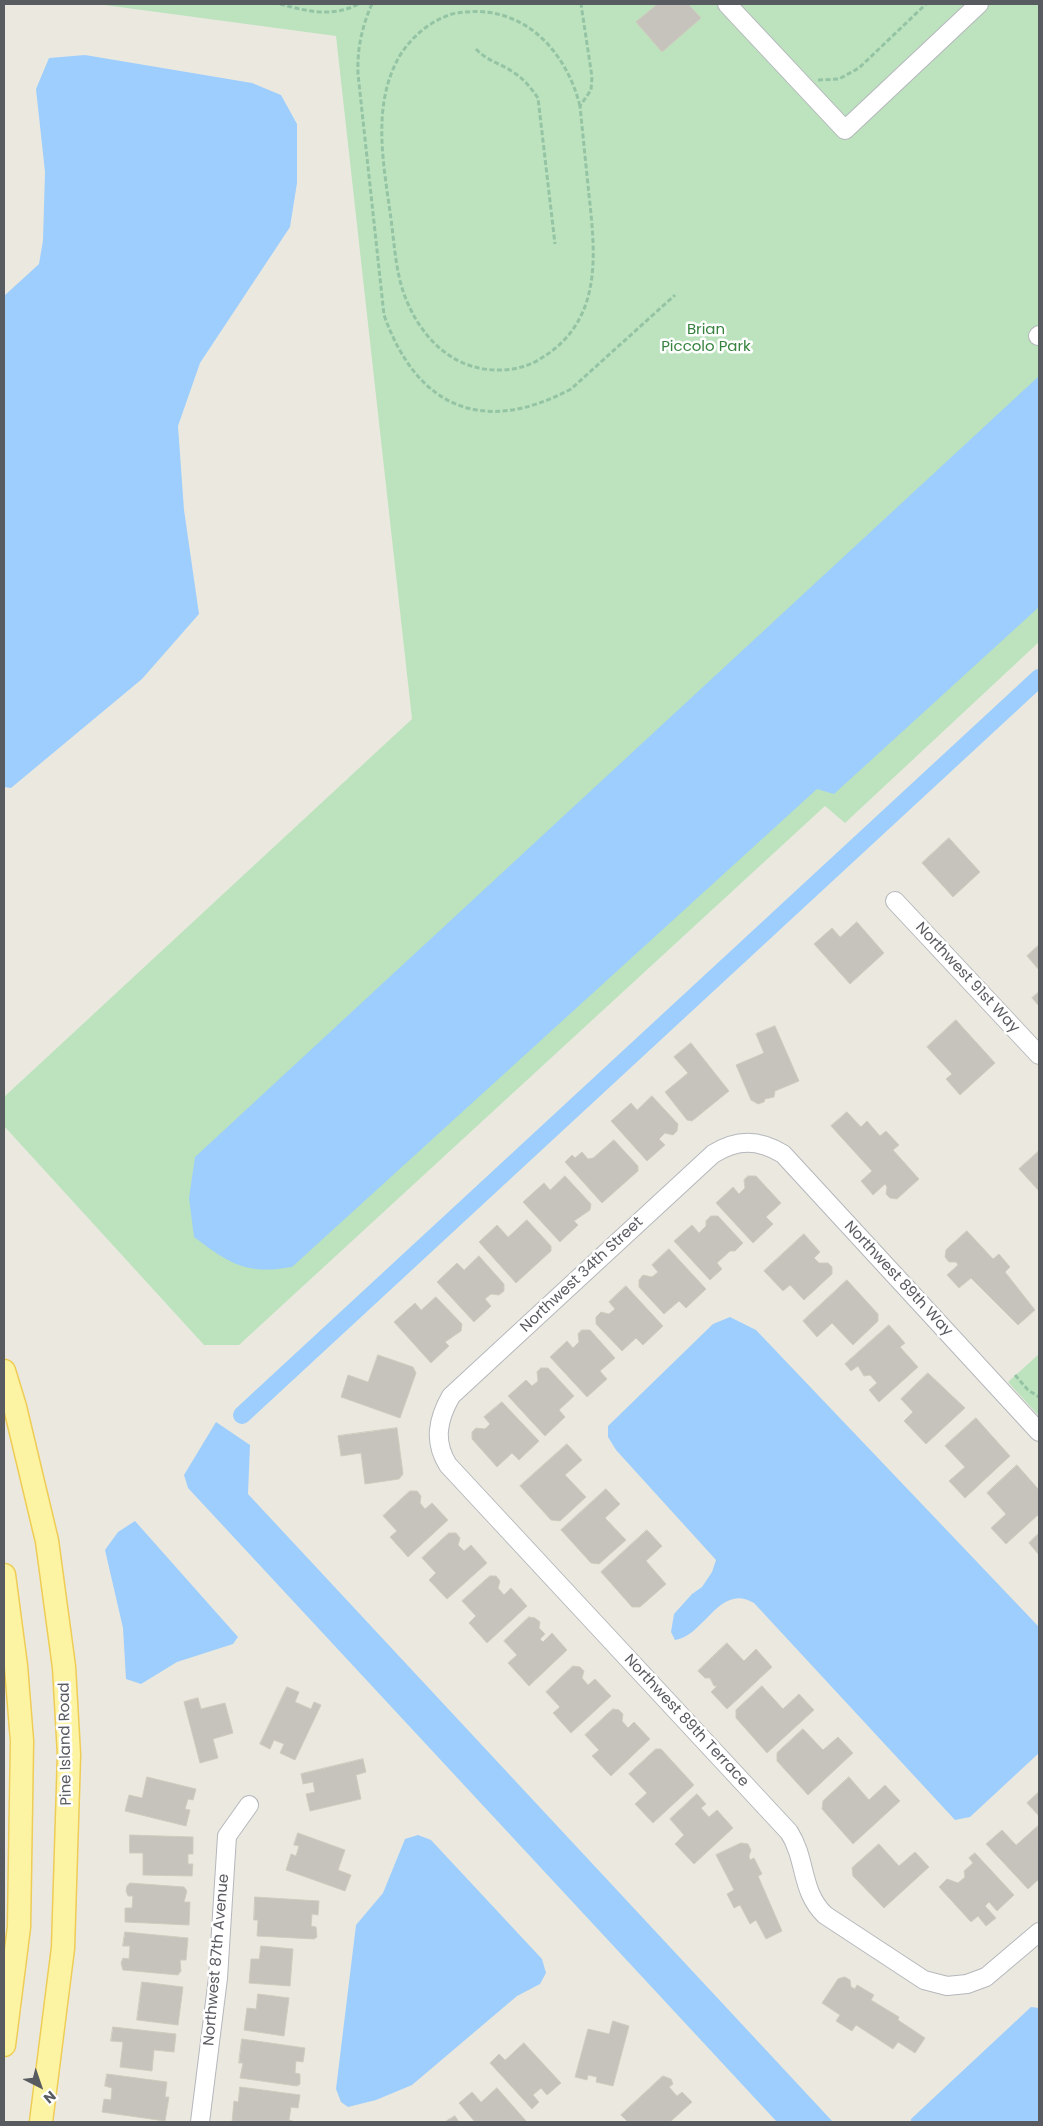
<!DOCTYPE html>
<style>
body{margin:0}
#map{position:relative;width:1043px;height:2126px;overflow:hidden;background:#ebe9df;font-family:Poppins,sans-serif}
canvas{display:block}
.frame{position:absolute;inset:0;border:5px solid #585b60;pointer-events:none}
.north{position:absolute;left:15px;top:2061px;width:50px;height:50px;-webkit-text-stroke:4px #fff;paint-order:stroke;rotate:139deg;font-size:14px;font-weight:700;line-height:20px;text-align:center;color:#585b60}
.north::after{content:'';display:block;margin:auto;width:18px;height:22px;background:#585b60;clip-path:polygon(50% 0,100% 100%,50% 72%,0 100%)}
</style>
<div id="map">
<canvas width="1043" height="2126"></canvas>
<div class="frame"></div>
<div class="north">N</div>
</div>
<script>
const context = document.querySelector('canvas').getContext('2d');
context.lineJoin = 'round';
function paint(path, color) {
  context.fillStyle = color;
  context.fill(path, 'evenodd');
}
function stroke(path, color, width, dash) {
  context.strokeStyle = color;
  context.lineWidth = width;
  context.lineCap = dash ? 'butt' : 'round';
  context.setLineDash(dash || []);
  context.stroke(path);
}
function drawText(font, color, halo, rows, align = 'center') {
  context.font = font + ' Poppins,sans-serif';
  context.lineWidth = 5;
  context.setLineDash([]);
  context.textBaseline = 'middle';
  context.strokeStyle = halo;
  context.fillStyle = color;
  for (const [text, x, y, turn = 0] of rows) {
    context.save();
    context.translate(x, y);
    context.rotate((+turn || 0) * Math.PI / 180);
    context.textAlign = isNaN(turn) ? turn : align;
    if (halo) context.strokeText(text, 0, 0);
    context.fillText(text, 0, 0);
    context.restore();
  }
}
paint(new Path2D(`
 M97,4H1039V642L845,823L825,806L239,1345H204L4,1126V1097L412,719L336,36Z
 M1039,1354V1416L1008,1382Z`), '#bce3be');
paint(new Path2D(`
 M85,55L252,83L281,95L297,124V183L290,227L200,363L178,426L184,510L199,614L142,679L11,788L4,787V296L39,264L43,240L45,172L36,89L49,58Z
 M1039,376V607L834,794L817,789L292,1267C246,1275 230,1264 194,1237L189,1198L195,1157Z
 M730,1317L756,1330L1039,1627V1753L970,1817L955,1820L754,1603C720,1582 704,1636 675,1640L671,1632L674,1614L692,1594L702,1587L712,1572L716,1560L616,1450L608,1437V1426L713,1324Z
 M216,1422L250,1445L248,1494L833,2122H777L188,1488L184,1475Z
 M135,1521L238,1637L233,1644L177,1662L141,1684L126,1679L123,1628L105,1550L118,1532Z
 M418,1835L431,1840L542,1959L546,1973L540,1984L517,1996L412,2085L376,2100L348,2107L341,2102L336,2089L356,1925L383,1893L405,1839Z
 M1031,2007L1039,2008V2122H911V2119Z`), '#9ecefd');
stroke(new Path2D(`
 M242,1415L1039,678`), '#9ecefd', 18);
const building = new Path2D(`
 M658,4H688L701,18L662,52L636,22Z
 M949,838L980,872L953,897L922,863Z
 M857,922L884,953L850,984L814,944L832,928L840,937Z
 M1039,945V970L1027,956Z
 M1039,992V1006L1032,998Z
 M956,1020L995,1063L960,1095L946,1079L952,1074L927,1047Z
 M775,1026L799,1081L775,1091L774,1097L765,1099L764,1102L758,1104L751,1100L736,1065L764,1053L756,1034Z
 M691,1043L729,1091L692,1121L687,1120L665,1092L688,1073L674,1057Z
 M652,1096L678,1124L677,1131L673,1135L665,1133L659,1139L665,1145L647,1161L611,1121L631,1103L637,1110Z
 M847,1112L861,1127L867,1121L880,1136L886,1131L899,1145L893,1150L919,1179L897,1199L890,1198L886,1194L887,1187L885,1184L873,1195L861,1181L872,1171L831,1126Z
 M614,1140L638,1166V1171L602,1203L565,1162L572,1155L575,1158L582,1152L588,1159L593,1158Z
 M1039,1151V1191L1019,1169Z
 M565,1176L591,1204L590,1210L574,1221L578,1225L560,1242L523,1202L544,1183L550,1190Z
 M748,1176H756L781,1203L766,1217L773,1224L753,1243L716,1203L733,1187L739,1194L745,1188L744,1180Z
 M711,1216H718L743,1243L735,1251H730L717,1263L722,1269L710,1280L674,1241L692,1225L699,1233L706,1226V1221Z
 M527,1220L551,1246V1251L516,1283L479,1242L497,1225L508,1237Z
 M967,1231L993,1259L999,1254L1010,1267L1005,1272L1035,1310L1018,1325L971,1278L959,1288L947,1275L958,1265L956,1262H949L945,1257L946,1250Z
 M804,1234L820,1252L814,1258L819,1263H828L832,1267V1274L804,1300L790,1285L783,1291L764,1271Z
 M669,1249L706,1289L686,1308L679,1301L664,1314L639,1287V1280L643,1275L652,1277L658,1272L652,1265Z
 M479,1256L504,1284V1291L499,1295L491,1294L485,1299L491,1306L474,1322L437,1282L457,1263L464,1270Z
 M847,1280L878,1314V1321L853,1345L832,1323L817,1337L803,1321Z
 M626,1286L663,1326L643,1345L636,1338L622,1351L596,1324V1317L601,1312L609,1314L615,1309L609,1302Z
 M436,1297L462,1324L461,1331L445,1342L449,1346L431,1363L394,1322L415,1303L421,1310Z
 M889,1325L905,1343L900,1347L918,1367L879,1402L869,1390L877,1383L870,1375L864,1376L858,1366L851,1371L845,1364Z
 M582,1330H590L615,1358L600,1371L607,1379L587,1397L550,1357L567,1341L573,1348L579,1342L578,1334Z
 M378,1355L413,1367L416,1373L400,1418L341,1397L348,1375L368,1382Z
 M541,1368H548L574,1396L559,1410L565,1417L545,1436L508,1396L526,1380L532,1386L538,1381L537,1372Z
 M928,1373L965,1408L926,1444L904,1421L913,1412L901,1399Z
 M502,1402L539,1441L519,1460L512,1453L497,1467L472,1439V1432L476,1428L485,1429L490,1424L484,1417Z
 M976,1418L1010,1456L965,1498L949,1481L965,1467L945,1446Z
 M397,1428L403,1474L399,1479L365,1484L361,1453L341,1456L338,1436Z
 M567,1444L582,1460L565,1475L586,1497L560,1521L551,1520L520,1486Z
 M1017,1465L1039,1490V1514L1006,1544L991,1528L1006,1514L987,1493Z
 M606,1489L620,1504L605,1518L626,1540L599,1564L591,1563L561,1530Z
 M410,1491H417L421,1496L420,1503L425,1509L432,1503L448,1520L408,1557L390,1537L397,1531L383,1516Z
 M647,1530L662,1546L646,1561L666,1584L640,1607H632L601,1572Z
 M449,1533H456L460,1538L458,1545L464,1551L471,1545L487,1563L447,1599L429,1580L436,1573L422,1558Z
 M1039,1533V1555L1029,1543Z
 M490,1576H496L500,1581L498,1588L504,1595L511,1588L527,1606L487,1643L469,1623L476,1616L462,1601Z
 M529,1617L535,1618L540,1622L539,1628L545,1634L540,1639L543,1642L552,1633L567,1650L529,1686L508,1663L517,1655L504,1641Z
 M727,1643L744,1661L756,1649L772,1667L727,1709L711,1692L717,1686H714L710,1678H705L698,1671Z
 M573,1666L580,1667L584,1671L582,1678L588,1685L595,1679L611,1696L571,1733L553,1713L560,1707L546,1692Z
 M762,1686L783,1709L799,1694L814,1710L767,1753L736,1718V1710Z
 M287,1687L299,1692L295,1702L311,1709L314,1702L321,1705L295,1760L280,1753L284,1744L274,1740L270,1749L260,1744Z
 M198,1698L201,1709L225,1703L233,1733L213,1739L218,1758L200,1763L184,1702Z
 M613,1709L619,1710L623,1714L622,1721L628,1728L634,1722L650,1739L611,1776L592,1756L599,1750L585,1735Z
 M803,1729L823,1750L838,1737L853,1753L808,1795L777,1761V1753Z
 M656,1749H661L694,1785L653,1823L635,1804L647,1793L629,1774Z
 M363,1759L366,1772L356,1775L361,1799L310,1811L306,1794L315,1792L313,1782L303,1784L301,1774Z
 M147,1777L196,1789L193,1800L188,1799L185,1809L190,1810L186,1826L125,1811L129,1795L142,1798Z
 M849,1777L869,1800L885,1785L900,1801L853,1844L822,1809L823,1801Z
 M1039,1792V1816L1027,1803Z
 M697,1794L706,1804L701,1808L709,1817L717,1810L733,1828L694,1864L675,1844L684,1835L670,1819Z
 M1038,1826L1039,1879L1028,1889L986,1844L1002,1830L1016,1845Z
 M298,1833L345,1850L338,1870L351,1875L345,1891L286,1870L291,1854L296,1856L299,1846L294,1845Z
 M130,1835L193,1837V1854H188V1864H193L192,1876L143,1875V1853H130Z
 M741,1843L748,1844L751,1850L749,1856L750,1860L754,1858L762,1874L758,1876L782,1931L766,1939L756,1920L750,1924L740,1905L734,1908L727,1894L734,1890L716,1855Z
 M879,1844L899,1866L915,1852L929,1867L884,1908L853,1876L852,1868Z
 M975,1853L1014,1895L997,1911L989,1902L985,1906L996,1918L986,1926L978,1916L971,1922L939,1887L947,1879L958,1883L965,1877L964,1871L973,1863L969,1858Z
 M130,1883L184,1887L187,1891L184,1902H190L189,1925L125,1922V1908H132L133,1896H128L126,1891L127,1886Z
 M255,1897L319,1901L318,1915L312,1914L311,1926L316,1927L317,1937L314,1939L257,1936L258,1920H254Z
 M125,1932L188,1938L186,1960H180L181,1971L178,1975L123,1970L121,1963L123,1958L129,1959L130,1946H123Z
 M261,1946L293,1949L290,1986L249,1983L251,1959H259Z
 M845,1977L850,1980L851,1987L855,1989L857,1985L874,1995L871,2000L899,2017L898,2020L925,2038L915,2053L898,2042L893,2049L856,2025L852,2031L836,2021L840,2015L822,2003L838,1979Z
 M142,1982L183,1987L178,2025L137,2020Z
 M258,1994L289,1998L284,2036L244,2030L247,2008L256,2009Z
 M613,2021L629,2026L613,2086L596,2082L597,2077L588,2075L587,2080L575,2077L588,2029L609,2034Z
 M113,2027L176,2034L174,2052L154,2050L152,2071L120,2067L123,2042L111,2041Z
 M242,2039L305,2048L303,2062L296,2061L295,2073L300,2074V2084L297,2086L240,2078L243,2063H239Z
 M524,2043L561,2083L547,2095L541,2088L533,2095L539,2102L532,2109L490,2063L499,2054L505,2060Z
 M107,2074L167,2082L165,2097H169L165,2121L102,2112L104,2099L111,2100L112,2088L105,2086Z
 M663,2076L671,2079L673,2084L669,2087L677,2096L682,2092L692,2102L670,2122H628L621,2115Z
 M240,2087L300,2095L298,2108L291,2107L289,2120L295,2122H232L234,2101L238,2102Z
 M497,2088L527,2122H475L459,2103L472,2092L481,2102Z
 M455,2116L459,2122H445Z`);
paint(building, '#c6c3bd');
stroke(building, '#d0cbbe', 1);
const minor = new Path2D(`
 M727,4L845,130L979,4
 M1038,336L1039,335
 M895,901L1039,1055
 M1039,1432L783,1154C758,1139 737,1139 713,1154L451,1396C438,1419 433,1441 448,1465L789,1832C807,1860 800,1891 825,1915L924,1980L947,1986L967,1984L986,1977L1039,1932
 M200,2122L218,1978L227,1836L249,1805`);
const major = new Path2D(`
 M4,1371L15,1407L47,1541L64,1667L69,1755L63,1948L41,2122
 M4,1575L16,1666L22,1741L19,1927L4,2045`);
stroke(minor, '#b5b7bc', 20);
stroke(major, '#eecc56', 25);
stroke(new Path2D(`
 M280,4C306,11 333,18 358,4
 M372,4C362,26 357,49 358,74L384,315C417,408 483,436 571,389L675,295
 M476,49C487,61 500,63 513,72C524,79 531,88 538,98L555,244
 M818,80L839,79L859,68L926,4
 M580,106C565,47 519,0 452,14C430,21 411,37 399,57C371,107 384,166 391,219C395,249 396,279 409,306C420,330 438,352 463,363C486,373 518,373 540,359C602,322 596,258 589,195C586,166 583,136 580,106L591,90L592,77L581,4
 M1015,1375L1028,1390L1039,1397`), '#95c4a5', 3, [5, 2.5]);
stroke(minor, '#fff', 18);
stroke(major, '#fdf4a3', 22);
drawText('15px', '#36823e', '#fff', [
 ["Brian",706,330],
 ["Piccolo Park",706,347]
]);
drawText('15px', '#585b60', '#fff', [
 ["Northwest 91st Way",967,978,47],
 ["Northwest 34th Street",582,1275,-43],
 ["Northwest 89th Way",898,1279,47],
 ["Northwest 89th Terrace",686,1721,47],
 ["Pine Island Road",66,1744,-91],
 ["Northwest 87th Avenue",217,1960,-85]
]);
</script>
